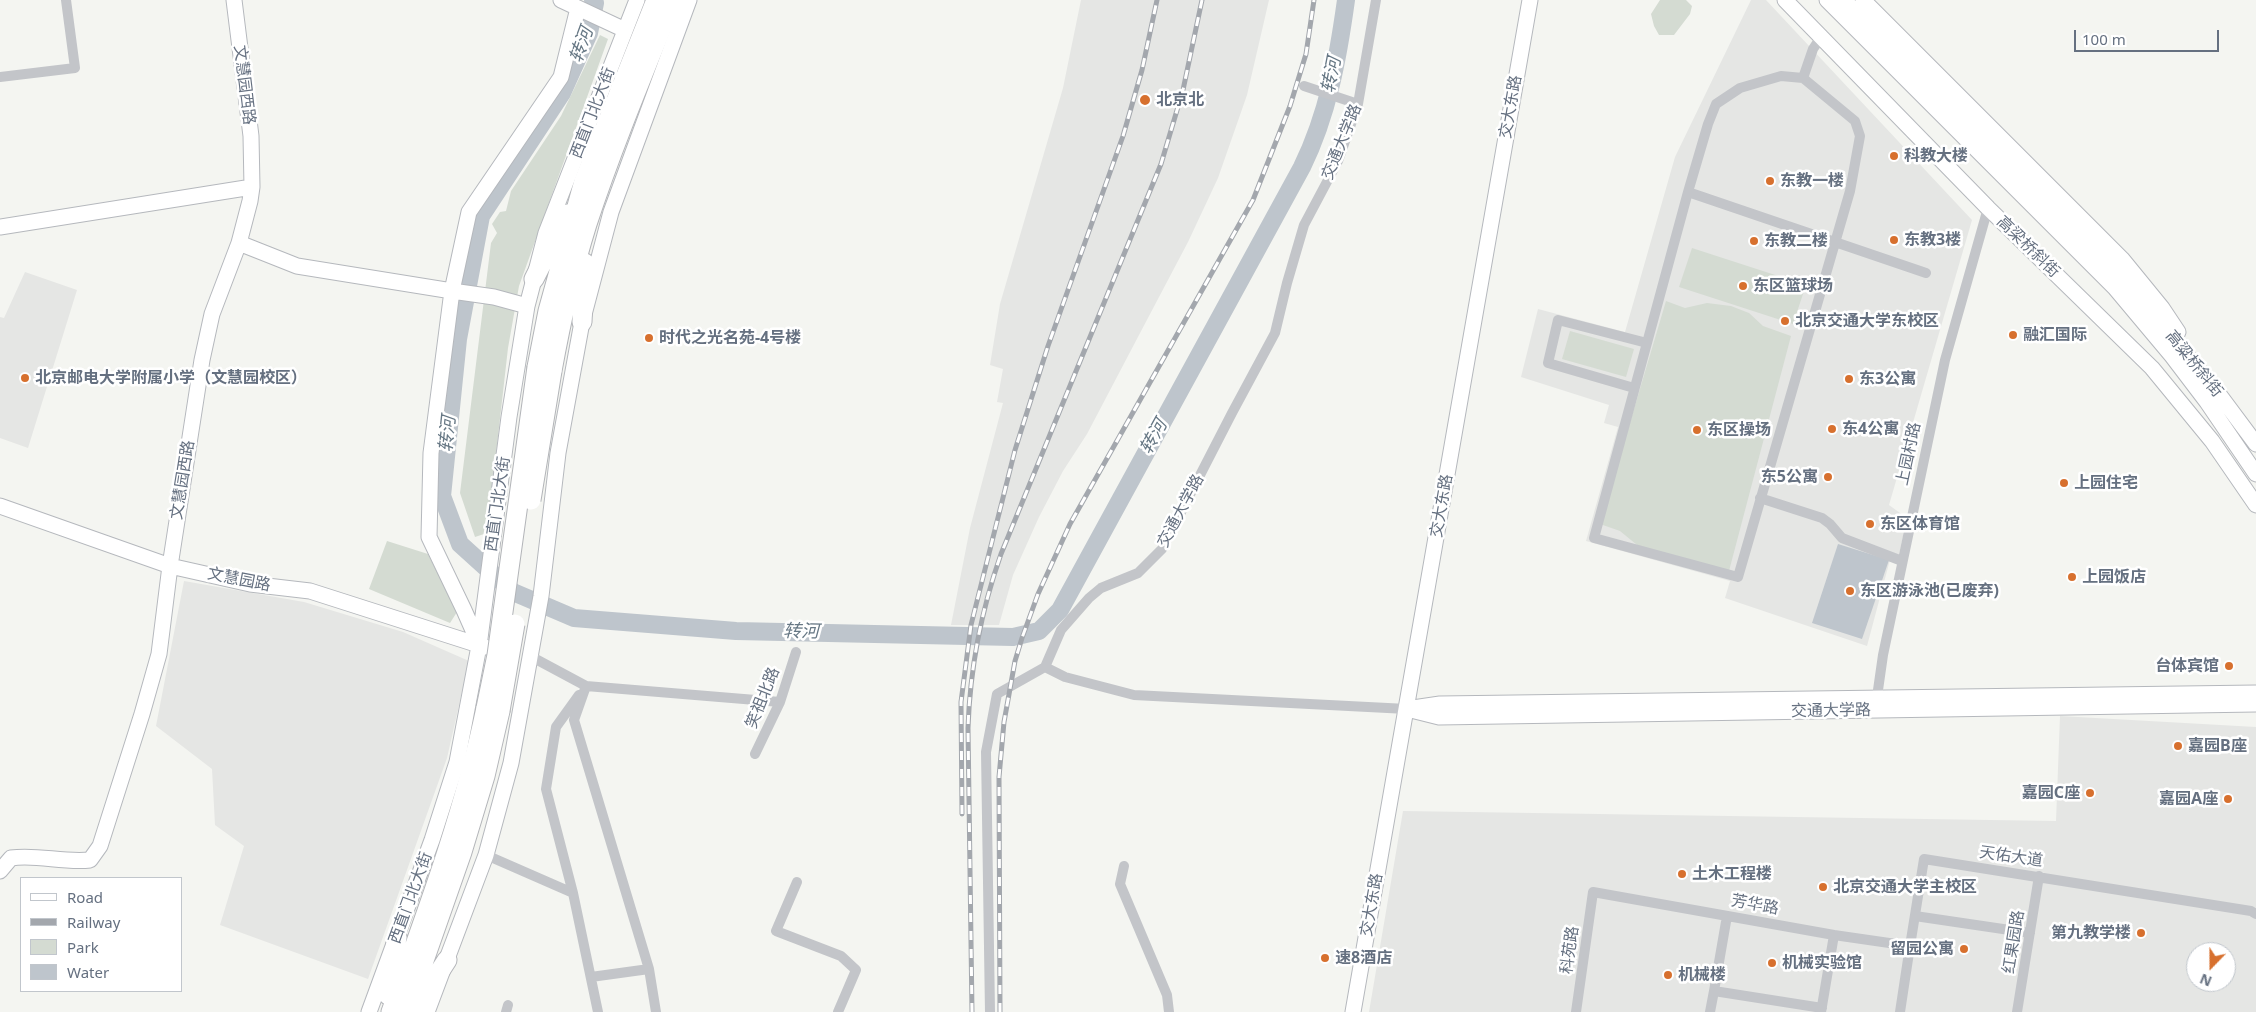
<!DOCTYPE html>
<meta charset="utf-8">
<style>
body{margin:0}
#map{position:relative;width:2256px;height:1012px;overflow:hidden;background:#f4f5f1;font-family:"Noto Sans",sans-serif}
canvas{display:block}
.legend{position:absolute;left:20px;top:877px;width:162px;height:115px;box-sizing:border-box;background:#fff;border:1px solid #c1c6cc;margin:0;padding:6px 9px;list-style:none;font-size:15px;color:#657080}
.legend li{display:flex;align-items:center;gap:10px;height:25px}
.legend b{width:25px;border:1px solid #c1c6cc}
.north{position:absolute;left:2186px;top:942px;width:50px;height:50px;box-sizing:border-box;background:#fff;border:1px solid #c1c6cc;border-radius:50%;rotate:202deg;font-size:14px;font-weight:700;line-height:20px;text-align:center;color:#657080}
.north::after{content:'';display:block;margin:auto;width:18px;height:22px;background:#d7702e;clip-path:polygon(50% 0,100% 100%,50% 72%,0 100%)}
.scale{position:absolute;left:2074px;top:30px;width:145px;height:22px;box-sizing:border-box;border:2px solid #657080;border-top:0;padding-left:6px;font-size:15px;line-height:18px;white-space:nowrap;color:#657080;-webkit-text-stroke:4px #fff;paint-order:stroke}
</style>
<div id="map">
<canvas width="2256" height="1012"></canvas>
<ul class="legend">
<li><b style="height:6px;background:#fff"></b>Road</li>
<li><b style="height:6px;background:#a3a7ad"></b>Railway</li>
<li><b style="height:14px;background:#d4dbd2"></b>Park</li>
<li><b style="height:14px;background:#bec5cc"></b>Water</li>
</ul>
<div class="north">N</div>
<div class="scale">100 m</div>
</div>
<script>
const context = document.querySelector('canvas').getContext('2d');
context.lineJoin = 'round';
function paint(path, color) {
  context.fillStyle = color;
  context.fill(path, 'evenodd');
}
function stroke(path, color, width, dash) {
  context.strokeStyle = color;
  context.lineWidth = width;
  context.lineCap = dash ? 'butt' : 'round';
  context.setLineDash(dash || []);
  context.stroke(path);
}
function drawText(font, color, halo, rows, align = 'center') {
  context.font = font + ' "Noto Sans","Noto Sans SC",sans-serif';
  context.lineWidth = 5;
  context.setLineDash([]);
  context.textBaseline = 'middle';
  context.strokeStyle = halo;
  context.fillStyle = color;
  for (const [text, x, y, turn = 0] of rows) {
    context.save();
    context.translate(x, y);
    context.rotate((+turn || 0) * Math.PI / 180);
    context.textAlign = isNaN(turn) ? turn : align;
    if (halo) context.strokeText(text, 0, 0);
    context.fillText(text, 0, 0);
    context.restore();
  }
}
paint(new Path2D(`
 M1081,0H1269L1247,95L1218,178L1188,242L1139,335L1087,434L1063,471L1039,517L1013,575L999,625H951L970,528L1003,403L997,402L1003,369L990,365L1000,304L1063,88Z
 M1751,0H1766L1972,220L1889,505L1907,518L1899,555L1891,556L1867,646L1725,598L1730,581L1586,541L1618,427L1604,423L1609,405L1521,377L1538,309L1625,332L1675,157Z
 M25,272L77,290L28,448L0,438V317L4,318Z
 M184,581L304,602L403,632L469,661L447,758L368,979L220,925L244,846L215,825L212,769L156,726Z
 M2060,716L2256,727V1012H1369L1403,811L2056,821ZM2196,952H2226V982H2196Z`), '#e5e6e4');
paint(new Path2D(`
 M1660,0H1686L1692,6L1690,14L1674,35H1659L1654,26L1651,14Z
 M600,35L608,39L519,286L508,348L487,533L475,537L460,493L491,243L497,233L492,224L500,212L506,211L511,191L561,116Z
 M1692,248L1806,285L1793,324L1679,287Z
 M1666,301L1685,308L1707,303L1731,306L1749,313L1763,326L1791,336L1729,571L1642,549L1620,531L1600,524Z
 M1570,331L1634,349L1626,377L1562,359Z
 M387,541L428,554L457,612L450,623L369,589Z`), '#d4dbd2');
paint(new Path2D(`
 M1838,544L1889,560L1862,639L1812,623Z`), '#bec5cc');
stroke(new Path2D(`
 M593,0L595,3L589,33L562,93L481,216L458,339L442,496L460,544L513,592L574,618L736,631L1013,637L1039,631L1060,610L1302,167C1328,114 1338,58 1346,0`), '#bec5cc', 18);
const secondary = new Path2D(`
 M561,0L625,30
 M1785,0L1988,208L2152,368L2212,441L2256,505
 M1827,0L2115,288L2172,356L2207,402L2256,474
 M1844,0L2129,286L2218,393L2256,444
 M1863,0L2122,259L2162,308L2178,332
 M0,227L252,187
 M239,243L297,266L452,291L431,453L429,537L464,610L479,644
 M527,306L494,297L452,291L469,212L561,77L578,8
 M0,506L170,566L250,584L310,591L485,647
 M1413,708L1440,704L2256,693
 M1407,709L1439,717L2256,704
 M0,871L11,858C37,854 63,863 90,860L100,846L142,714L159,654L170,566L202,360L212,314L239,243L250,201L252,187L251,136L234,0
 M369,1012L432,840L457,762L479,646L509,417L527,306L546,233L637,0
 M427,1012L486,855L511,763L541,596L558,453L582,322L611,212L689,0
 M1353,1012L1530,0`);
const highway = new Path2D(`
 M534,279L567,214
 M582,322L585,263
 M537,367L548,311L584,181L656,0
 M552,371C561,321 572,272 587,224C612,148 643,74 673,0
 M388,995L397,937
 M414,1011L447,960
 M391,1012C427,912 464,813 486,708
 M406,1012L462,852L485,776L500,711`);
stroke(secondary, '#b5b8bd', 17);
stroke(highway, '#b3b5b9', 21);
stroke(new Path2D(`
 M1376,0L1358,104L1338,161L1304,225L1287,283L1275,333L1232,413L1162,549L1138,573L1101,588L1089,598L1061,630L1045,667L1065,677L1134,695L1407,709
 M1781,76L1803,78L1855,121L1860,136L1850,191L1738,577L1594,538L1688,192L1708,124L1716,104L1740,88Z
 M0,77L75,68L66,0
 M1803,78L1813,49L1821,37
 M1304,86L1358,104
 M1688,192L1926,273
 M1634,388L1548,363L1558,320L1647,343
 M1760,498L1822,518L1830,524L1842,538L1902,561
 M530,656L586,686L780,702
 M586,686L574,720L649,969
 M1876,704L1883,655L1945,360L1988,208
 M755,754L780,702L796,652
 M486,855L573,893L598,1012
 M1124,866L1120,884L1167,995L1169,1012
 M797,882L776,931L841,956L856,970L838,1012
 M573,893L546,789L556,727L579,695
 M1727,916L1714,991L1822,1008
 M1915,916L2030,933
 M1834,935L1910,946L1924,859L2251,911L2256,914
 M591,977L649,969L656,1012
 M506,1012L508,1005
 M990,1012L986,752L997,694L1045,667
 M1576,1012L1593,892L1834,935L1821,1012
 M1710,1012L1714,991
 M1900,1012L1910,946
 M2017,1012L2039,876`), '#c3c5c9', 10);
stroke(secondary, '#fff', 15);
stroke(highway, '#fff', 19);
const rail = new Path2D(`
 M962,814L961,702L971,625L1015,450L1048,346L1123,136L1142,70L1157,0
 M972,1012L968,728C970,668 981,611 1001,554L1161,164L1183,90L1202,0
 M1000,1012L999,777L1004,722L1015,661L1022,638L1038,594L1070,524L1253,200L1290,106L1306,54L1314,0`);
stroke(rail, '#a3a7ad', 5);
stroke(rail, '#fff', 3, [9]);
const highwayBridge = new Path2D(`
 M531,500L552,371
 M486,708L497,655L537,367
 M500,711L515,624`);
stroke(highwayBridge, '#b3b5b9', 21, []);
stroke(highwayBridge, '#fff', 19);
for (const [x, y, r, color] of [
 [1145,100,6,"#d7702e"],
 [1894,156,5,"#d7702e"],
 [1770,181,5,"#d7702e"],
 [1894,240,5,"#d7702e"],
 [1754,241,5,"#d7702e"],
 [1743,286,5,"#d7702e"],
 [1785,321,5,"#d7702e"],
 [2013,335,5,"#d7702e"],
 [649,338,5,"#d7702e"],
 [25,378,5,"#d7702e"],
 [1849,379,5,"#d7702e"],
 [1832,429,5,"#d7702e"],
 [1697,430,5,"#d7702e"],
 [1828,477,5,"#d7702e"],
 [2064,483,5,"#d7702e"],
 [1870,524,5,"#d7702e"],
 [2072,577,5,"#d7702e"],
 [1850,591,5,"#d7702e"],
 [2229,666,5,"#d7702e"],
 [2178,746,5,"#d7702e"],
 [2090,793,5,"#d7702e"],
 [2228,799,5,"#d7702e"],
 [1682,874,5,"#d7702e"],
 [1823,887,5,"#d7702e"],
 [2141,933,5,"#d7702e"],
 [1964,949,5,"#d7702e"],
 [1325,958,5,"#d7702e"],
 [1772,963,5,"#d7702e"],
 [1668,975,5,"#d7702e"]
]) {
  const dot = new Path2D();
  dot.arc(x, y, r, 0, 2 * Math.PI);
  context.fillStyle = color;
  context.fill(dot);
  stroke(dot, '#fff', 2);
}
drawText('16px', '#657080', '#fff', [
 ["文慧园西路",244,85,83],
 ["交大东路",1511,107,-80],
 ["西直门北大街",593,113,-69],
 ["交通大学路",1342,142,-68],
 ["高梁桥斜街",2028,247,44],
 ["高粱桥斜街",2194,364,51],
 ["上园村路",1909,454,-78],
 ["文慧园西路",183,480,-81],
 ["西直门北大街",498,504,-82],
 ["交大东路",1442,506,-80],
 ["交通大学路",1181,511,-62],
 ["文慧园路",239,580,11],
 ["笑祖北路",763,698,-68],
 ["交通大学路",1831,711,-1],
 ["天佑大道",2011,857,8],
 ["西直门北大街",411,898,-70],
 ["交大东路",1372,905,-80],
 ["芳华路",1755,905,10],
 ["红果园路",2014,942,-81],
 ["科苑路",1570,950,-82]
]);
drawText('bold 16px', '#657080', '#fff', [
 ["北京北",1156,100],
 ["科教大楼",1904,156],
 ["东教一楼",1780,181],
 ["东教3楼",1904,240],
 ["东教二楼",1764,241],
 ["东区篮球场",1753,286],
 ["北京交通大学东校区",1795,321],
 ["融汇国际",2023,335],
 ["时代之光名苑-4号楼",659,338],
 ["北京邮电大学附属小学（文慧园校区）",35,378],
 ["东3公寓",1859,379],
 ["东4公寓",1842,429],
 ["东区操场",1707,430],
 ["东5公寓",1818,477,"right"],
 ["上园住宅",2074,483],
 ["东区体育馆",1880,524],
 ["上园饭店",2082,577],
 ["东区游泳池(已废弃)",1860,591],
 ["台体宾馆",2219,666,"right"],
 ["嘉园B座",2188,746],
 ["嘉园C座",2080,793,"right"],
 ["嘉园A座",2218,799,"right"],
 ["土木工程楼",1692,874],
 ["北京交通大学主校区",1833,887],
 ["第九教学楼",2131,933,"right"],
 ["留园公寓",1954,949,"right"],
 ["速8酒店",1335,958],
 ["机械实验馆",1782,963],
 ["机械楼",1678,975]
], 'left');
drawText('italic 18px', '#667784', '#fff', [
 ["转河",582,45,-70],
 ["转河",1332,75,-79],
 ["转河",448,434,-84],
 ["转河",1154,437,-61],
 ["转河",801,632,1]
]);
</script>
